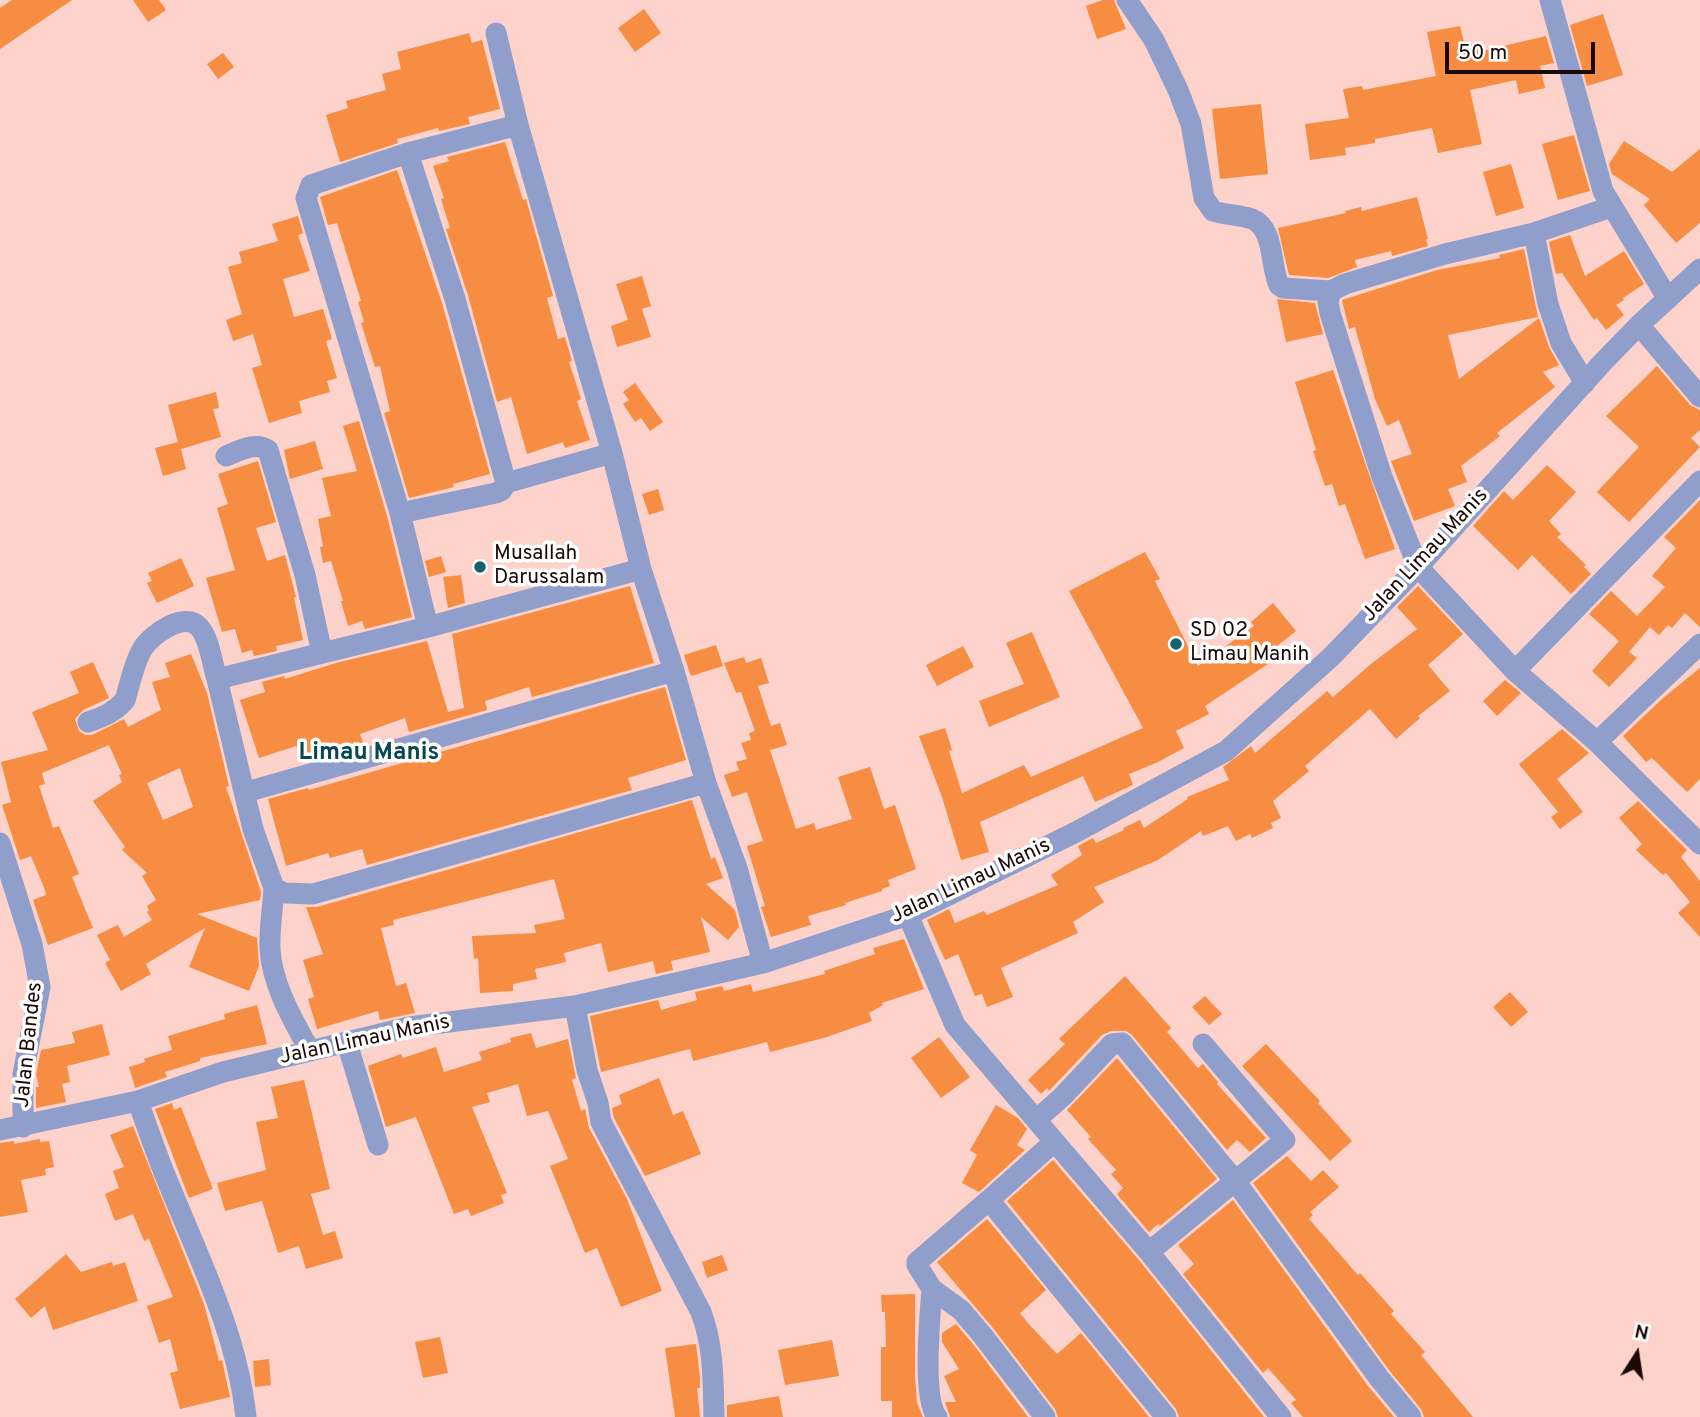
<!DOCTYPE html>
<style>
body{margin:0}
#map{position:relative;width:1700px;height:1417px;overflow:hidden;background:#fcd2ca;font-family:Overpass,sans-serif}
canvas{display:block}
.north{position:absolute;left:1602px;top:1319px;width:70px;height:70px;-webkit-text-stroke:5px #fefefe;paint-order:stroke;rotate:12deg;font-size:19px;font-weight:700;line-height:28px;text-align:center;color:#1a0907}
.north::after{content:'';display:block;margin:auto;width:24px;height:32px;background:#1a0907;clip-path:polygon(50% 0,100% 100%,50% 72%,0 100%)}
.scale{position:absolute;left:1445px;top:42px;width:150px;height:32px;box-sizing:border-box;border:4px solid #1a0907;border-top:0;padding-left:9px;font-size:21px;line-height:24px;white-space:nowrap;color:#1a0907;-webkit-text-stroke:5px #fefefe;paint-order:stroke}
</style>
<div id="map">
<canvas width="1700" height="1417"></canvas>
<div class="north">N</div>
<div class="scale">50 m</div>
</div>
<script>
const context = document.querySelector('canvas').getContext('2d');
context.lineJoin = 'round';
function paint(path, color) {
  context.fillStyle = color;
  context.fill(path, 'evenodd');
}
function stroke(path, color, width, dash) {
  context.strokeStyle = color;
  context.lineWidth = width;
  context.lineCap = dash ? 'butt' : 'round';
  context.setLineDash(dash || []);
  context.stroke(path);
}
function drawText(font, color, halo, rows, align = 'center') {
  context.font = font + ' Overpass,sans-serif';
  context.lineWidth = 7;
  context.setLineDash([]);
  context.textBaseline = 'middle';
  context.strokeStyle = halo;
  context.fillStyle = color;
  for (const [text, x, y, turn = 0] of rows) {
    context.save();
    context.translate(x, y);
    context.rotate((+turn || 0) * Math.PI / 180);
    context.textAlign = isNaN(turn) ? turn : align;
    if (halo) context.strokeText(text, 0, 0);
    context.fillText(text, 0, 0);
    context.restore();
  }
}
paint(new Path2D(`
 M12,0H72L0,49V8Z
 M133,0H159L166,10L148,22Z
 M1103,0H1114L1126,29L1097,39L1086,6Z
 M644,9L661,33L635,52L618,28Z
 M1603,14L1623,75L1587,86L1570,25Z
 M1460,26L1465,46L1476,43L1478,52L1546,36L1554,63L1540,66L1545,88L1519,94L1516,80L1470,90L1482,144L1438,153L1432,128L1375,139V143L1345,148L1346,155L1310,160L1305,124L1349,118L1343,89L1362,86L1363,90L1436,76L1427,32Z
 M469,33L472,43L482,40L500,109L468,117L470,124L439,131L438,128L397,139L398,143L340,162L326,115L348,108L346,101L386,90L382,74L401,69L397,52Z
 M223,53L234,67L218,79L207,64Z
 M1261,104L1268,174L1220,179L1212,109Z
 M1574,135L1590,191L1558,200L1542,144Z
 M1624,141L1672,172L1700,149V223L1676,243L1644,205L1650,199L1612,174L1609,164Z
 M505,142L523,200L526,199L553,296L547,298L558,339L565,337L572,361L569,362L581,399L577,401L590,440L565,448L563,442L527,454L511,397L497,402L468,295L446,229L450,228L441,199L444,198L433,166L449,161L447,157Z
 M1511,164L1524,208L1496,216L1483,172Z
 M397,170L442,303L490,474L453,484L454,487L409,498L384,413L390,411L380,366L375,367L361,323L364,322L358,302L361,301L337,223L328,225L320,197Z
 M1417,197L1428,239H1426L1428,246L1392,256L1391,251L1355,260L1357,267L1328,278L1289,275L1278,228L1346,213L1345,211L1361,207L1362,211Z
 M298,216L303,233L298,235L310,271L283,279L294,317L323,309L332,339L326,341L337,378L327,381L330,392L299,401L302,413L269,423L252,368L262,365L253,334L233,341L226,320L242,314L228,267L242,263L239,252L278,241L272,224Z
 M1570,235L1585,276L1624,251L1644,284L1623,298L1624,300L1616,305L1624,315L1606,330L1597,318L1594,320L1562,273L1556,274L1549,242Z
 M1524,249L1538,317L1448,335L1459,379L1539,318L1549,347L1559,365L1543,372L1555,387L1497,433L1500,436L1461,466L1467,482L1448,489L1455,506L1414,521L1391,461L1412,454L1399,420L1387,426L1375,399L1355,327L1349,329L1342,300L1437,270L1500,258L1499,255Z
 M642,276L651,306L642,309L651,337L617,347L611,326L628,320L616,284Z
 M1277,299L1315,303L1323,334L1286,342Z
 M1657,366L1690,405L1700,410V430L1691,438L1700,447L1629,522L1597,492L1639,447L1606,416Z
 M1333,370L1395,549L1365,559L1345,504L1339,506L1332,484L1325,486L1313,451L1316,450L1295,382Z
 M635,383L663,422L650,431L641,418L635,422L623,404L629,400L623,392Z
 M216,392L219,408L213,409L221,437L181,449L186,469L163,476L155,448L178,442L168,405Z
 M359,421L387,516L412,617L365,629L362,621L348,626L341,601H343L331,561L323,563L320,547L323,546L318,519L331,516L322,478L357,471L343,426Z
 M315,441L323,469L290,479L284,450Z
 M258,461L276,522L256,528L267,561L285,555L296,597L294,598L303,640L276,646L277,651L254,656L252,650L242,653L235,629L222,632L206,578L235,570L217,508L228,504L218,474Z
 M1547,465L1576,492L1549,521L1561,534L1557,537L1586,565L1584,567L1591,574L1571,594L1532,555L1518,570L1473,526L1504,491L1513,500Z
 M658,489L664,510L649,515L642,494Z
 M1700,500V627L1685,613L1672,628L1668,625L1659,635L1650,627L1629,652L1637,658L1609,687L1592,671L1619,641L1589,614L1611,591L1637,616L1665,587L1652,576L1676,548L1664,537Z
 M1145,552L1160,579L1155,581L1198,666L1254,626L1251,622L1273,603L1296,631L1263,657L1268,664L1205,706L1209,714L1176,731L1184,748L1158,762L1129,774L1133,785L1095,802L1083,776L980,822L989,852L961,860L942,797L919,736L945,728L952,750L949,751L962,793L1024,765L1031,777L1143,728L1069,591Z
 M441,556L446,572L429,577L425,561Z
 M181,558L194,586L157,603L147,583L152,581L148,573Z
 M461,575L465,603L448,608L443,577Z
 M630,586L654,663L532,697L529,687L485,701L487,710L409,732L405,718L360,734L364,745L345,751L343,746L301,759L296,746L259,758L240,700L265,692L262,682L284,676L285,679L336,663L427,641L448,712L464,708L452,634Z
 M1418,586L1463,634L1428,665L1450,691L1418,716L1420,718L1396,739L1370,709L1305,766L1309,771L1273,801L1281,818L1271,823L1273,828L1252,838L1250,834L1236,841L1228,826L1203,836L1201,831L1158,860L1094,887L1104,902L1073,922L1078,933L1001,968L1013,997L987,1007L982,994L975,996L958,954L945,960L927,920L949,909L955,923L984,911L987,915L1058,885L1051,875L1082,855L1078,846L1093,838L1096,843L1124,830L1123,828L1140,820L1144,828L1188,799L1187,797L1229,780L1223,767L1251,746L1255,753L1327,691L1333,697L1371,664L1417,629L1397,607Z
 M1032,632L1060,697L989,727L979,701L1024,684L1006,643Z
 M716,645L723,666L691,676L684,655Z
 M963,646L974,667L937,686L926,665Z
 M191,654L207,693L229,786L226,787L261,892L260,900L197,914L257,938L259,966L249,991L189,967L205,928L146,964L151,974L121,991L105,963L110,960L97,935L118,925L124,937L152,920L147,912L149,910L147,906L156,900L142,876L147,873L122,850L125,847L93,801L122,782L119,775L122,774L109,745L42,773L45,784L39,786L53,828L59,826L79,874L72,877L93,928L48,945L33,900L46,895L45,890L31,856L20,860L2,805L11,802L1,762L48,750L32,712L79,693L70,672L93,662L109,698L83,710L75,719L79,731L85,735H92L124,719L128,727L161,710L152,682L170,677L165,663ZM180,768L193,807L163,820L147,783Z
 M744,657L746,663L761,658L769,683L758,686L771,726L780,723L787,745L770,750L796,829L814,823L816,830L852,819L838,777L870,767L884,809L895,805L916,869L888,880L890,886L882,889V891L845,903L846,905L808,916L811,925L771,937L761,907L765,906L747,846L763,841L747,792L732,797L724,775L739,770L736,762L747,759L741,743L751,740L749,733L755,731L741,692L736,693L724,663Z
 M1700,668V779L1687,792L1652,758L1646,762L1623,736L1663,698Z
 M1505,680L1521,693L1497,716L1483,701Z
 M665,687L686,760L628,778L632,790L367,865L362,849L330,858L328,853L286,866L268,799L308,788L309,790Z
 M1562,729L1589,753L1557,779L1583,812L1560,829L1551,817L1558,812L1519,764Z
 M692,800L711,859L715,857L723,878L706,884L735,910L739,927L728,940L701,917L710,952L671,961L673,970L656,974L653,961L608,972L601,943L564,953L566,962L535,969L537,979L513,984V991L480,993L478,958L474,959L472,936L536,933L534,925L565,919L554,879L393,920L394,925L381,928L396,986L406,983L415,1013L380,1020L378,1011L317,1029L308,999L314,997L303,960L323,954L306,907H317Z
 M1638,801L1687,850L1681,857L1700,881V937L1678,913L1690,902L1666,873L1663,875L1636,850L1642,844L1619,818Z
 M904,939L924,989L882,1003L883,1005L869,1013L872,1021L827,1037L770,1052L767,1042L693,1061L690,1049L601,1072L590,1016L658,1000L661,1010L697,1000L695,992L722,986L724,991L751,984L753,992L825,974L824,971L875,954L873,948Z
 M1125,976L1171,1028L1167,1032L1198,1068L1203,1064L1218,1082L1217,1084L1266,1138L1250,1152L1237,1140L1227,1150L1132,1035L1126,1031H1111L1102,1035L1049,1091L1047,1088L1041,1094L1028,1080L1065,1044L1059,1039Z
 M1510,992L1528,1012L1511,1027L1493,1007Z
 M1205,996L1222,1014L1209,1025L1192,1007Z
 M257,1005L267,1044L200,1058V1061L165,1072L167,1077L135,1088L129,1067L145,1062L144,1059L172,1050L168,1036L225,1019L224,1014Z
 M102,1024L110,1055L67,1066L70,1082L62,1084L66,1102L36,1108V1087H39L36,1074L41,1050L75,1043L72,1032Z
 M531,1033L536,1048L568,1039L576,1078L572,1080L581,1111L585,1109L589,1128L627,1199L662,1291L621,1307L597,1248L585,1253L550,1166L568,1159L548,1111L527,1116L518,1084L487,1093L490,1102L472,1107L507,1193L501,1195L504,1203L471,1216L468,1209L454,1214L416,1117L386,1127L368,1066L401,1054L403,1058L436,1047L444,1072L482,1060L479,1052L511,1042L510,1038Z
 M939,1037L970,1077L941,1098L911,1058Z
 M1266,1044L1320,1101L1318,1103L1352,1141L1330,1161L1242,1066Z
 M1117,1058L1217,1179L1160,1226L1158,1224L1149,1232L1117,1194L1123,1188L1111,1174L1116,1170L1088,1139L1091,1137L1067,1110Z
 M659,1078L673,1115L683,1111L701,1154L645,1176L614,1118L612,1108L622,1104L619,1095Z
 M304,1080L330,1189L311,1194L323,1235L335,1231L343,1258L306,1269L299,1246L278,1253L262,1201L225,1211L217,1183L266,1170L256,1122L278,1118L271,1087Z
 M172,1103L174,1110L181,1107L213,1189L189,1198L155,1109Z
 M996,1105L1018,1118L1027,1129L1017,1145L1025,1150L979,1192L962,1183L977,1155L970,1150Z
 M133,1126L204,1304L219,1361L222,1360L230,1397L180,1409L170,1373L178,1371L170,1339L159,1343L147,1306L173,1297L149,1239L144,1241L133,1214L115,1221L105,1194L119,1188L113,1171L124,1167L110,1135Z
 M40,1139V1142L49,1141L54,1167L45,1169L46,1175L21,1180L28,1212L0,1217V1143L14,1141V1144Z
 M1287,1156L1311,1181L1323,1170L1339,1187L1310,1212L1313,1215L1309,1219L1358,1275L1360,1273L1394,1311L1391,1314L1425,1352L1421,1355L1473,1417H1424L1421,1409L1389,1370L1253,1183Z
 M1053,1160L1139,1260L1264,1417H1179L1176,1409L1007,1201Z
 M1233,1200L1368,1386L1394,1417H1303L1291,1403L1296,1400L1268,1368L1263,1373L1183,1274L1194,1264L1178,1245Z
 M987,1219L1046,1290L1020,1313L1027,1322L1057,1354L1081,1333L1149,1417H1058L1055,1409L993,1328L937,1262Z
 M66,1254L81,1272L112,1262L113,1266L125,1262L138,1301L53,1330L45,1306L31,1318L15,1299Z
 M722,1255L728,1270L707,1278L702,1262Z
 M915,1294V1376L917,1403L923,1417H892V1401H881V1347H886L885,1312H882L881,1295Z
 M956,1324L973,1344L1028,1417H950L945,1402H956L944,1376L959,1369L942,1342V1333Z
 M440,1337L448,1373L423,1378L415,1342Z
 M832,1340L839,1376L785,1385L778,1350Z
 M696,1344L700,1377V1388H697L700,1417H675L665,1348Z
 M269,1359L271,1385L255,1387L253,1361Z
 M779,1396L783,1417H727V1405Z`), '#f78c43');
stroke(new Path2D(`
 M1127,0L1154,40L1178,90L1191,124L1204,198L1213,211C1226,215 1240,215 1252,219C1275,228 1270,267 1279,285L1283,288L1331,291
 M1550,0L1603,191L1668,299
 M496,33L518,125L612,453L641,569L674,671L706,783L737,868L763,963
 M518,125L408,153L311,185L306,198L400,513L428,627L641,569
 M1534,233L1548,304L1561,343L1585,383
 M1639,325L1700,397
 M226,456C239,451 256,441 268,450L305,575L322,653
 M1700,481L1515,671L1597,742L1700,844
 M506,483L612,453
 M400,513L496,493L502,490L506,483L455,299L408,153
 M1515,671L1418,567L1382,477L1330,313L1328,302L1331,291L1345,284L1445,254L1534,233L1611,207
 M217,679L253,829L274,888L284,893L313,894L706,783
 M88,722C103,717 115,712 125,700C130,684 134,662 143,648C152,634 185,611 199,627C210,639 212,664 217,679L428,627
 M1597,742L1700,644
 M246,792L674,671
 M0,843L32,944L40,987L23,1074V1127
 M274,888C273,908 269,929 270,949C272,985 293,1020 310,1051
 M908,915L955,1025L1149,1252L1281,1417
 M575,1006L587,1070L598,1103L601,1122L701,1312C714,1347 713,1380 714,1417
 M347,1043L378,1145
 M138,1101C148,1130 158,1159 170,1187C201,1263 237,1334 246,1417
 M1036,1120L1062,1097L1112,1044L1122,1043L1235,1181L1379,1378L1411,1417
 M0,1130L138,1101L223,1072L409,1027L575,1006L763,963L908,915L1076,832L1226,751L1331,657L1418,567L1603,362L1639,325L1700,269
 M1054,1142L989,1200L1166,1417
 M989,1200L917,1262V1265L932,1289L961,1310L983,1336L1045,1417
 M1149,1252L1285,1140L1203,1044
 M932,1289C930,1315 922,1398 937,1417`), '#909ecc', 21);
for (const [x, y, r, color] of [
 [480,567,7,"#15616d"],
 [1176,644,7,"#15616d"]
]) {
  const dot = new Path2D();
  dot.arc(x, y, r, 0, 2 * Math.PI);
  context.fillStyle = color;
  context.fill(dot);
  stroke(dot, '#fefefe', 2.5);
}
drawText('21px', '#1a0907', '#fefefe', [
 ["Musallah",494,555],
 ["Darussalam",494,579],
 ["SD 02",1190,632],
 ["Limau Manih",1190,656]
], 'left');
drawText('21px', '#1a0907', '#fefefe', [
 ["Jalan Limau Manis",1426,556,-47],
 ["Jalan Limau Manis",971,882,-25],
 ["Jalan Limau Manis",365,1041,-12],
 ["Jalan Bandes",30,1045,-84]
]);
drawText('bold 24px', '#094751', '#fefefe', [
 ["Limau Manis",369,754]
]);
</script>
